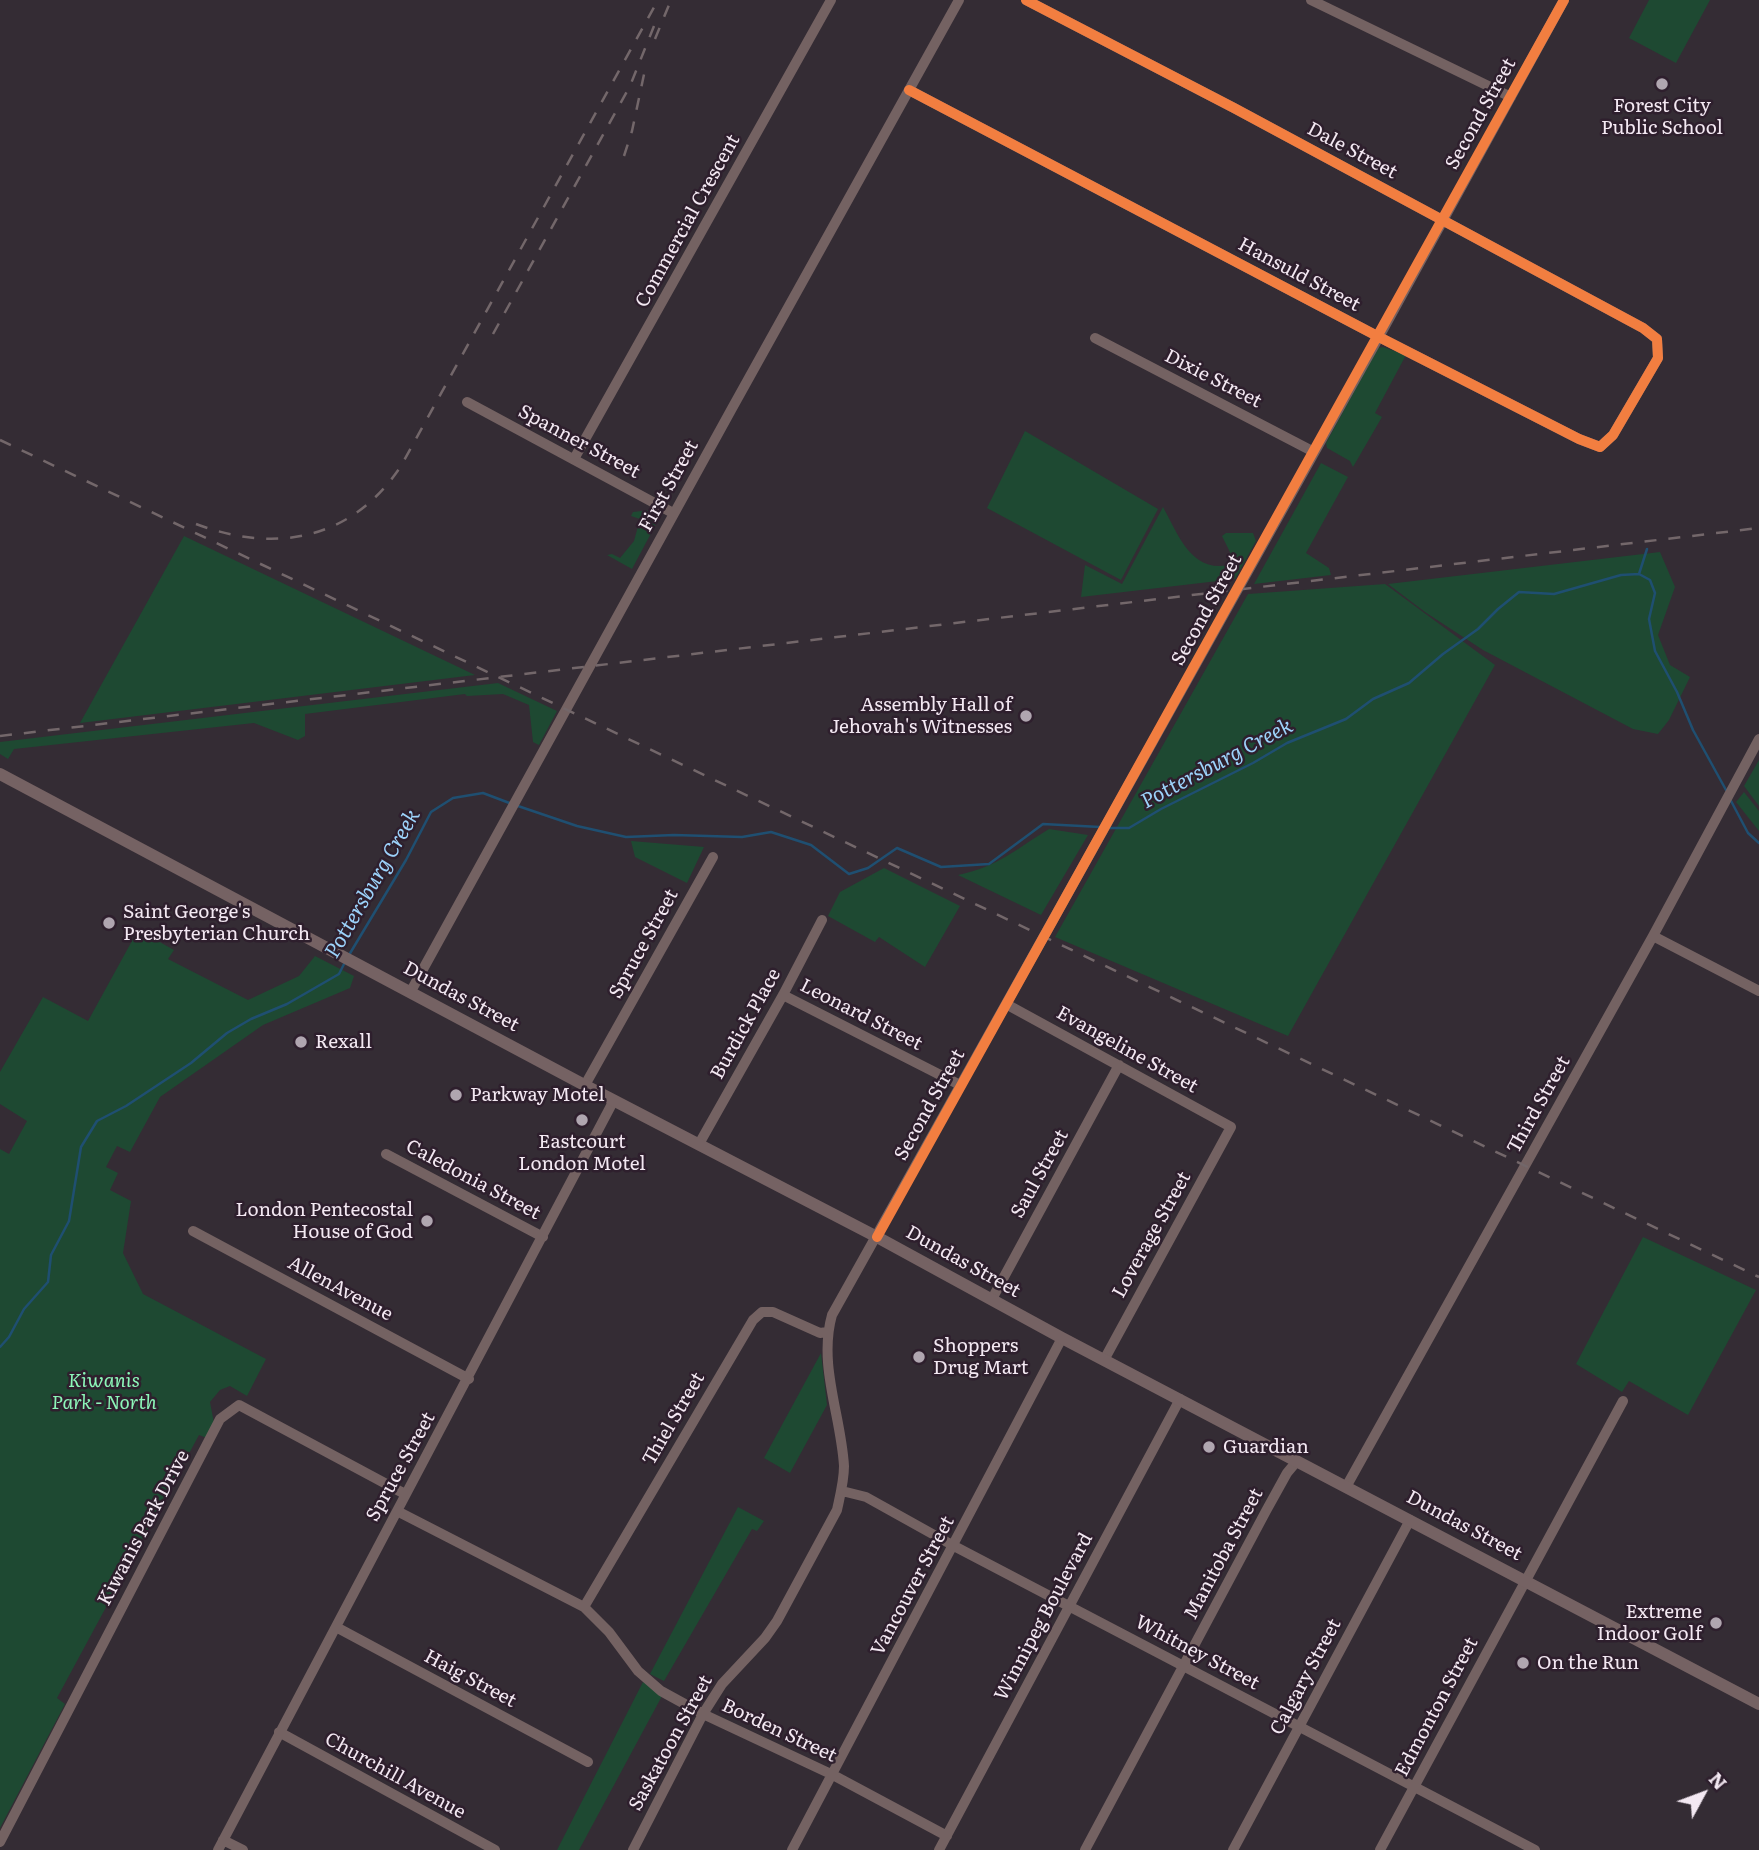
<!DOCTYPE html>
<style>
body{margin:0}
#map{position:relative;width:1759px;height:1850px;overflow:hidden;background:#342c34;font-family:Literata,serif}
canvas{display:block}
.north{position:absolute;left:1668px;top:1759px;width:70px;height:70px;-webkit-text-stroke:5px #2e1f2d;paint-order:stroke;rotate:49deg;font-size:19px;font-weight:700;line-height:28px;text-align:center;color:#f3e8f2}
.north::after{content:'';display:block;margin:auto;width:24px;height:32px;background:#f3e8f2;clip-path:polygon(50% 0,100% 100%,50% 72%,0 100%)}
</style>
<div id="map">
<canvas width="1759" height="1850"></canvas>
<div class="north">N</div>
</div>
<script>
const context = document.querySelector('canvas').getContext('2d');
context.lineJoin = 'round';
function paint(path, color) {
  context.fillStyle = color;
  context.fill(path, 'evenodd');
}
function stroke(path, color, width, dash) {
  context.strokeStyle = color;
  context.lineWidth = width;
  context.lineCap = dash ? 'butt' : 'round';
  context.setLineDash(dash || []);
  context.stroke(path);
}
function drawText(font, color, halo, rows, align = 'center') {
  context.font = font + ' Literata,serif';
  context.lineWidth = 5;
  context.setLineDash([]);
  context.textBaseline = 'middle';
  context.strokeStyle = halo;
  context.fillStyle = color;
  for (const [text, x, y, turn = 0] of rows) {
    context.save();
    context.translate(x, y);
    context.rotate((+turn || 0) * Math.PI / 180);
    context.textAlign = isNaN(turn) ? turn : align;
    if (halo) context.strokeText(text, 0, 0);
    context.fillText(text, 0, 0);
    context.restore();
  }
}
paint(new Path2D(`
 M1649,0H1710L1676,63L1629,38Z
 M1383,347L1406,355L1375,413L1382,417L1353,467L1350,461L1327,448L1326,443L1378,348Z
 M1025,431L1158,509L1121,580L987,508Z
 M1321,463L1348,477L1306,553L1329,568L1331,575L1254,584Z
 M1163,507C1178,534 1191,573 1229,565L1233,558L1222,536L1226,533H1253L1256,541L1235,579L1081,597L1085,565L1122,584Z
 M651,510L656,524L632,569L607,555L612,554L620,558L634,541L640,519L631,516L633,512Z
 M184,536L475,675L80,723Z
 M1660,552L1675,587L1658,635L1670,665L1690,677L1669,720L1658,734L1633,729L1483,650L1425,612L1388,584Z
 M1385,584L1495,665L1288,1036L1055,937L1248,594Z
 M498,683L557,711L539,745L533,742L529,705L503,694L467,696L465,694L305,714V736L298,740L254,723L14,749L8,759L0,754V742Z
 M1759,760V806L1744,786Z
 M1744,792L1759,811V831L1736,802Z
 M1049,829L1088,835L1041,915L958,875C1000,866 1014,850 1049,829Z
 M631,841L704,847L687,883L635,857Z
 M884,868L960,906L925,967L879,937L875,942L828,916L840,892Z
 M138,930L174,950L168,959L248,1000L299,976L315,956L354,976L350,988L263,1025L160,1097L130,1152L117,1146L106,1167L118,1173L110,1190L131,1201L123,1253L143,1294L266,1359L247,1396L230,1386L220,1390L210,1402L214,1423L207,1438L199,1435L57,1698L65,1704L0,1828V1149L9,1154L27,1121L0,1104V1072L43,997L88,1021Z
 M1643,1237L1756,1290L1688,1415L1629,1381L1622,1392L1576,1364Z
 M821,1353L827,1405L790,1473L764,1458Z
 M738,1507L764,1521L757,1531L752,1529L664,1681L650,1674Z
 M643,1682L662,1696L579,1850H557Z`), '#1e4932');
stroke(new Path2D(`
 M1639,574L1647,549
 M1730,799L1748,833L1759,843
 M518,806L577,826L626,837L674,835L742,837L771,832L811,845L849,874L868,868L897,848L941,867L989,864L1043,824L1100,827
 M1110,828H1129L1161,809L1253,763L1287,743L1346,719L1373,699L1409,683L1443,654L1478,629L1498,609L1519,592L1554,594L1621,575L1639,574L1650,580L1655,593L1649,619L1655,651L1677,692L1693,730L1726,790
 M349,955L406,860L431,812L453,798L483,793L512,804
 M0,1347L9,1337L24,1309L48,1282L51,1255L69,1221L81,1147L97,1121L126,1106L191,1063L227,1033L251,1019L287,1004L339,974L344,964`), '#1f4f71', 2.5);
stroke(new Path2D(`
 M1311,0L1511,97
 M909,90L1379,337L1579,439L1600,447L1613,435L1658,358L1657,339L1643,328L1234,108L1026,0
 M1095,338L1314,452
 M467,402L673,513
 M574,459L831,0
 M1653,936L1759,991
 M411,991C594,661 774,329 959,0
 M783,995L960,1085
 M1006,1004L1231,1127L1104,1360
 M585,1085L713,857
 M699,1144L783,995L822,920
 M386,1154L543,1237
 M193,1231L469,1379
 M992,1299L1119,1065
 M1346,1487L1653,936L1759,739
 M842,1491L866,1497L954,1546L1535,1850
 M397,1511L584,1607L609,1632L638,1671L661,1691L703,1714L833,1775L947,1836
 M584,1607L753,1320L762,1312H773L820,1333L827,1332
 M336,1627L588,1762
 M279,1732L495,1850
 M223,1840L243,1850
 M0,1842L220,1419L239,1405L405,1494
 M218,1850C351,1601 483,1351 614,1100
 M633,1850L703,1714L722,1684L765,1638L777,1621L837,1510C840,1496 844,1481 844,1466C841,1415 818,1365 832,1315L1379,337L1564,0
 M792,1850L1062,1338
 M939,1850L1180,1399
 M1085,1850L1266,1511L1287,1473L1297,1461
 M1233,1850L1410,1520
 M1380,1850L1623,1401`), '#746262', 10);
stroke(new Path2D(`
 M0,774L588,1087L877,1237L1062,1338L1759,1704`), '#756263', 12);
stroke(new Path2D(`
 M655,39L671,0
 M624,156L632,131L646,65
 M493,334L630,86L654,26
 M0,440L1759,1277
 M196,524C276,554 352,540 401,466L658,0
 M0,736L1759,528`), '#73676a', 2.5, [12, 12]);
stroke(new Path2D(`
 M909,90L1379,337L1579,439L1600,447L1613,435L1658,358L1657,339L1643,328L1234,108L1026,0
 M877,1237L1564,0`), '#f27e40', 10);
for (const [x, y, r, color] of [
 [1662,84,7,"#b0a6b0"],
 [1026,716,7,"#b0a6b0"],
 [109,923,7,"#b0a6b0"],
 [301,1042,7,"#b0a6b0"],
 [456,1095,7,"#b0a6b0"],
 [582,1120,7,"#b0a6b0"],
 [427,1221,7,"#b0a6b0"],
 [919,1357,7,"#b0a6b0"],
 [1209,1447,7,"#b0a6b0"],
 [1716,1623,7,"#b0a6b0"],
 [1523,1663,7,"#b0a6b0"]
]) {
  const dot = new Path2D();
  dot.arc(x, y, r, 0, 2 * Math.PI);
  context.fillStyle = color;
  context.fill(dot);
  stroke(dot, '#2e1f2d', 2.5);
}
drawText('19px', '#f3e8f2', '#2e1f2d', [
 ["Forest City",1662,106,"center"],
 ["Public School",1662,128,"center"],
 ["Assembly Hall of",1012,705,"right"],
 ["Jehovah's Witnesses",1012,727,"right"],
 ["Saint George's",123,912],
 ["Presbyterian Church",123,934],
 ["Rexall",315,1042],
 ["Parkway Motel",470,1095],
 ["Eastcourt",582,1142,"center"],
 ["London Motel",582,1164,"center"],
 ["London Pentecostal",413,1210,"right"],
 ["House of God",413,1232,"right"],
 ["Shoppers",933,1346],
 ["Drug Mart",933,1368],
 ["Guardian",1223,1447],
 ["Extreme",1702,1612,"right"],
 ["Indoor Golf",1702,1634,"right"],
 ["On the Run",1537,1663]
], 'left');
drawText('19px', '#f3e8f2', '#2e1f2d', [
 ["Second Street",1481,114,-61],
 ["Dale Street",1352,151,28],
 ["Commercial Crescent",688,221,-61],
 ["Hansuld Street",1299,275,28],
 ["Dixie Street",1213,379,27],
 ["Spanner Street",579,442,28],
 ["First Street",669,486,-61],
 ["Second Street",1207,610,-61],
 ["Spruce Street",644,944,-61],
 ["Dundas Street",461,997,28],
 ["Leonard Street",861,1015,27],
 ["Burdick Place",746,1024,-61],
 ["Evangeline Street",1127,1050,29],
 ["Second Street",930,1105,-61],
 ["Third Street",1539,1105,-61],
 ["Saul Street",1040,1174,-61],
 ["Caledonia Street",473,1180,28],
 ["Loverage Street",1152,1235,-61],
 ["Dundas Street",963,1262,29],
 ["AllenAvenue",340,1289,28],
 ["Thiel Street",674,1419,-60],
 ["Spruce Street",401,1467,-61],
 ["Dundas Street",1464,1526,28],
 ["Kiwanis Park Drive",144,1528,-62],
 ["Manitoba Street",1224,1554,-62],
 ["Vancouver Street",913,1586,-62],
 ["Winnipeg Boulevard",1044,1617,-62],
 ["Whitney Street",1197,1653,28],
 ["Calgary Street",1306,1677,-62],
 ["Haig Street",470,1679,28],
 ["Edmonton Street",1437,1707,-62],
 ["Borden Street",779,1731,25],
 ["Saskatoon Street",671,1743,-61],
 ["Churchill Avenue",395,1776,29]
]);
drawText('italic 19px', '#8cf6b8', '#2e1f2d', [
 ["Kiwanis",104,1381],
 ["Park - North",104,1403]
]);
drawText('italic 21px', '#9cd2fa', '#2e1f2d', [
 ["Pottersburg Creek",1217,764,-28],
 ["Pottersburg Creek",373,884,-60]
]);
</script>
